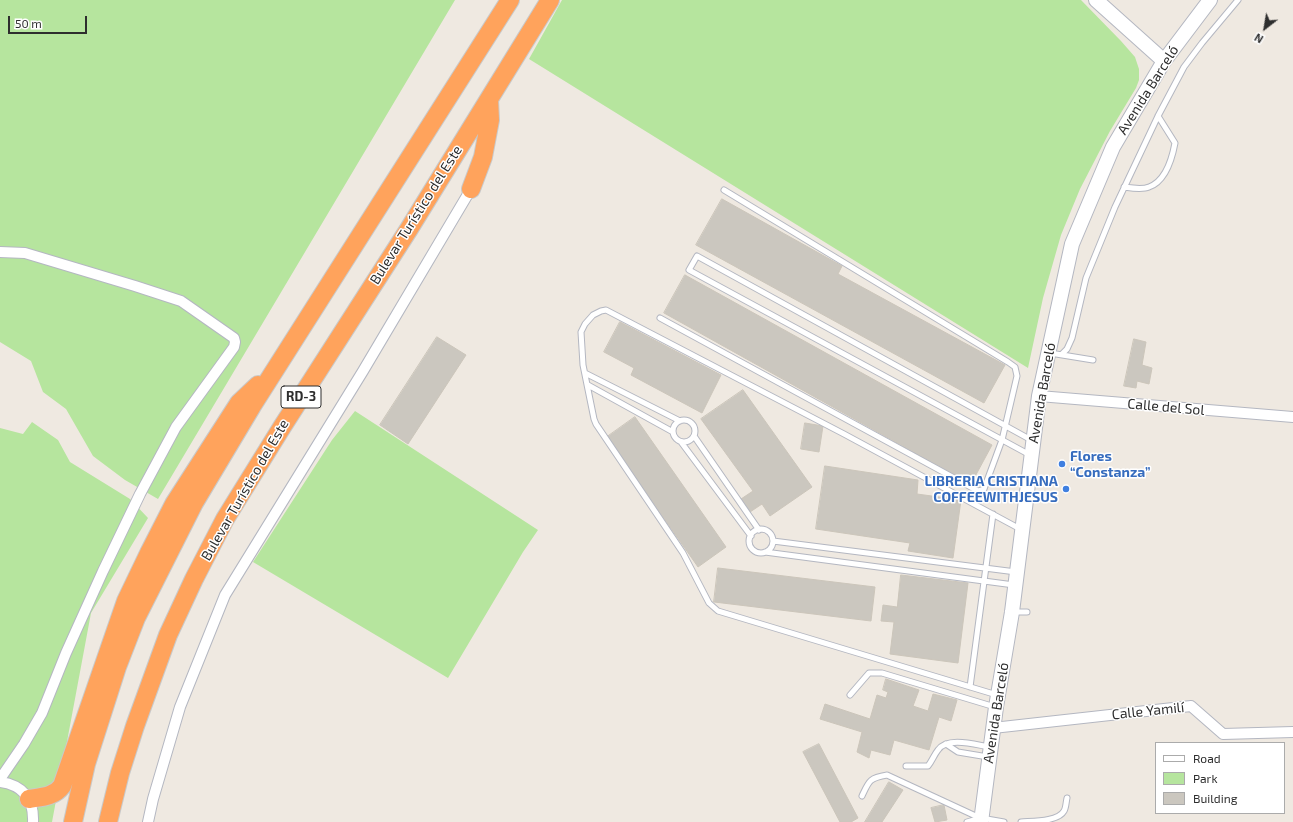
<!DOCTYPE html>
<meta charset="utf-8">
<style>
body{margin:0}
#map{position:relative;width:1293px;height:822px;overflow:hidden;background:#efe9e1;font-family:"Exo 2",sans-serif}
canvas{display:block}
.legend{position:absolute;left:1155px;top:742px;width:130px;height:72px;box-sizing:border-box;background:#fff;border:1px solid #ababab;margin:0;padding:5px 7px;list-style:none;font-size:12px;color:#2e2e2e}
.legend li{display:flex;align-items:center;gap:8px;height:20px}
.legend b{width:20px;border:1px solid #ababab}
.north{position:absolute;left:1245px;top:8px;width:40px;height:40px;-webkit-text-stroke:3px #fff;paint-order:stroke;rotate:211deg;font-size:11px;font-weight:700;line-height:16px;text-align:center;color:#2e2e2e}
.north::after{content:'';display:block;margin:auto;width:14px;height:18px;background:#2e2e2e;clip-path:polygon(50% 0,100% 100%,50% 72%,0 100%)}
.scale{position:absolute;left:8px;top:16px;width:79px;height:18px;box-sizing:border-box;border:2px solid #2e2e2e;border-top:0;padding-left:5px;font-size:12px;line-height:14px;white-space:nowrap;color:#2e2e2e;-webkit-text-stroke:3px #fff;paint-order:stroke}
</style>
<div id="map">
<canvas width="1293" height="822"></canvas>
<ul class="legend">
<li><b style="height:5px;background:#fff"></b>Road</li>
<li><b style="height:11px;background:#b6e59e"></b>Park</li>
<li><b style="height:11px;background:#cbc7bf"></b>Building</li>
</ul>
<div class="north">N</div>
<div class="scale">50 m</div>
</div>
<script>
const context = document.querySelector('canvas').getContext('2d');
context.lineJoin = 'round';
function paint(path, color) {
  context.fillStyle = color;
  context.fill(path, 'evenodd');
}
function stroke(path, color, width, dash) {
  context.strokeStyle = color;
  context.lineWidth = width;
  context.lineCap = dash ? 'butt' : 'round';
  context.setLineDash(dash || []);
  context.stroke(path);
}
function drawText(font, color, halo, rows, align = 'center') {
  context.font = font + ' "Exo 2",sans-serif';
  context.lineWidth = 3;
  context.setLineDash([]);
  context.textBaseline = 'middle';
  context.strokeStyle = halo;
  context.fillStyle = color;
  for (const [text, x, y, turn = 0] of rows) {
    context.save();
    context.translate(x, y);
    context.rotate((+turn || 0) * Math.PI / 180);
    context.textAlign = isNaN(turn) ? turn : align;
    if (halo) context.strokeText(text, 0, 0);
    context.fillText(text, 0, 0);
    context.restore();
  }
}
paint(new Path2D(`
 M0,0H455L158,499L125,480L93,456L66,409L43,392L31,361L0,342Z
 M562,0H1081L1121,41L1135,57L1139,69V80L1136,88L1110,131L1080,189L1061,235L1043,298L1028,368L529,59Z
 M355,411L538,530L523,552L448,678L253,562L332,440Z
 M32,422L58,440L70,462L130,499L148,518L91,613L52,822H0V428L23,434Z`), '#b6e59e');
const building = new Path2D(`
 M722,199L842,266L838,274L1005,365L984,403L696,245Z
 M685,275L992,445L971,484L664,313Z
 M620,322L721,375L702,413L631,375L634,368L604,352Z
 M437,337L466,355L408,444L380,425Z
 M1134,339L1146,342L1142,365L1152,368L1149,384L1137,381L1136,388L1124,386Z
 M743,390L812,487L770,516L762,504L750,512L741,499L753,491L701,419Z
 M635,417L726,547L698,567L607,437Z
 M805,423L823,426L819,452L801,449Z
 M825,466L918,480L917,494L961,500L953,558L908,551L910,543L816,529Z
 M718,568L875,587L871,621L714,602Z
 M901,575L968,583L958,663L890,654L894,622L881,621L883,605L897,607Z
 M886,679L919,690L913,706L928,711L933,694L957,700L951,721L939,717L929,750L894,740L890,755L871,750L869,758L857,752L862,732L820,719L825,704L870,719L877,695L886,698L888,692L883,690Z
 M819,744L858,818L851,822H840L803,752Z
 M889,782L903,790L882,822H865Z
 M944,805L947,820L935,822L931,808Z`);
paint(building, '#cbc7bf');
stroke(building, '#cbc5ba', 1);
const lane = new Path2D(`
 M1124,187C1131,188 1142,190 1149,187C1166,181 1172,159 1175,143L1158,116
 M660,318L978,491L984,489L1002,440L1017,376L1015,367L1008,362L724,190
 M1050,353L1093,360
 M1062,354L1067,349L1072,338L1086,278L1115,207L1158,116L1184,67L1202,43L1238,0
 M585,373L680,421
 M588,385L673,432
 M673 431a11 11 0 1 1 22 0a11 11 0 1 1-22 0Z
 M694,436L759,530
 M681,442L751,536
 M1030,455L689,270L697,256L1033,441
 M749 541a12 12 0 1 1 24 0a12 12 0 1 1-24 0Z
 M773,541L1016,572
 M765,552L1014,585
 M1013,612H1027
 M970,687L993,514
 M850,695L869,673H882L995,707
 M997,695L718,611L709,603L683,553L596,424L594,419L583,365L581,332L585,324L593,315L601,311L606,310L844,434L1022,530
 M946,744L958,752L988,757
 M906,766H928C932,761 934,755 938,750C948,736 976,745 990,747
 M862,796C869,781 869,778 887,775L980,818
 M967,822L981,818L1004,822
 M1021,822C1031,821 1058,822 1064,811C1066,808 1066,802 1067,798`);
const street = new Path2D(`
 M0,252L25,253L135,286L181,301L234,338L235,342L234,347L176,427L140,494L103,571L66,653L42,713L24,744L0,779
 M1039,396L1293,417
 M993,728L1191,706L1223,734L1293,732
 M0,782C23,785 34,799 33,822
 M148,822L153,799L180,707L225,595L363,371L471,189`);
const secondary = new Path2D(`
 M1096,0L1164,61
 M981,822L996,707L1012,612L1039,396L1072,244L1113,147L1164,61L1210,0`);
const highway = new Path2D(`
 M471,189L483,157L490,120L489,99
 M29,799C41,797 54,797 62,786L126,601L150,551L174,504L239,403L258,385
 M73,822L86,764L117,667L136,618L194,503L252,406L510,0
 M108,822L120,773L135,726L168,635L194,579L225,519L282,427L409,229L550,0`);
stroke(lane, '#b4b7c1', 7);
stroke(street, '#b4b7c1', 12);
stroke(secondary, '#b4b7c1', 16);
stroke(highway, '#c9c9c9', 20);
stroke(lane, '#fff', 5);
stroke(street, '#fff', 10);
stroke(secondary, '#fff', 14);
stroke(highway, '#ffa35c', 18);
for (const [x, y, r, color] of [
 [1062,464,4,"#3f7fe0"],
 [1066,489,4,"#3f7fe0"]
]) {
  const dot = new Path2D();
  dot.arc(x, y, r, 0, 2 * Math.PI);
  context.fillStyle = color;
  context.fill(dot);
  stroke(dot, '#fff', 1.5);
}
for (const [x, y, w] of [
 [301,397,40]
]) {
  const box = new Path2D();
  box.roundRect(x - w / 2, y - 11, w, 22, 3);
  context.fillStyle = '#fff';
  context.fill(box);
  stroke(box, '#2e2e2e', 1);
}
drawText('bold 13px', '#2e2e2e', null, [
 ["RD-3",301,397]
]);
drawText('14px', '#2e2e2e', '#fff', [
 ["Avenida Barceló",1148,90,-58],
 ["Bulevar Turístico del Este",416,215,-58],
 ["Avenida Barceló",1042,393,-80],
 ["Calle del Sol",1166,407,5],
 ["Bulevar Turístico del Este",245,490,-60],
 ["Calle Yamilí",1148,711,-6],
 ["Avenida Barceló",996,713,-81]
]);
drawText('bold 14px', '#366cbe', '#fff', [
 ["Flores",1070,456],
 ["“Constanza”",1070,472],
 ["LIBRERIA CRISTIANA",1058,481,"right"],
 ["COFFEEWITHJESUS",1058,497,"right"]
], 'left');
</script>
